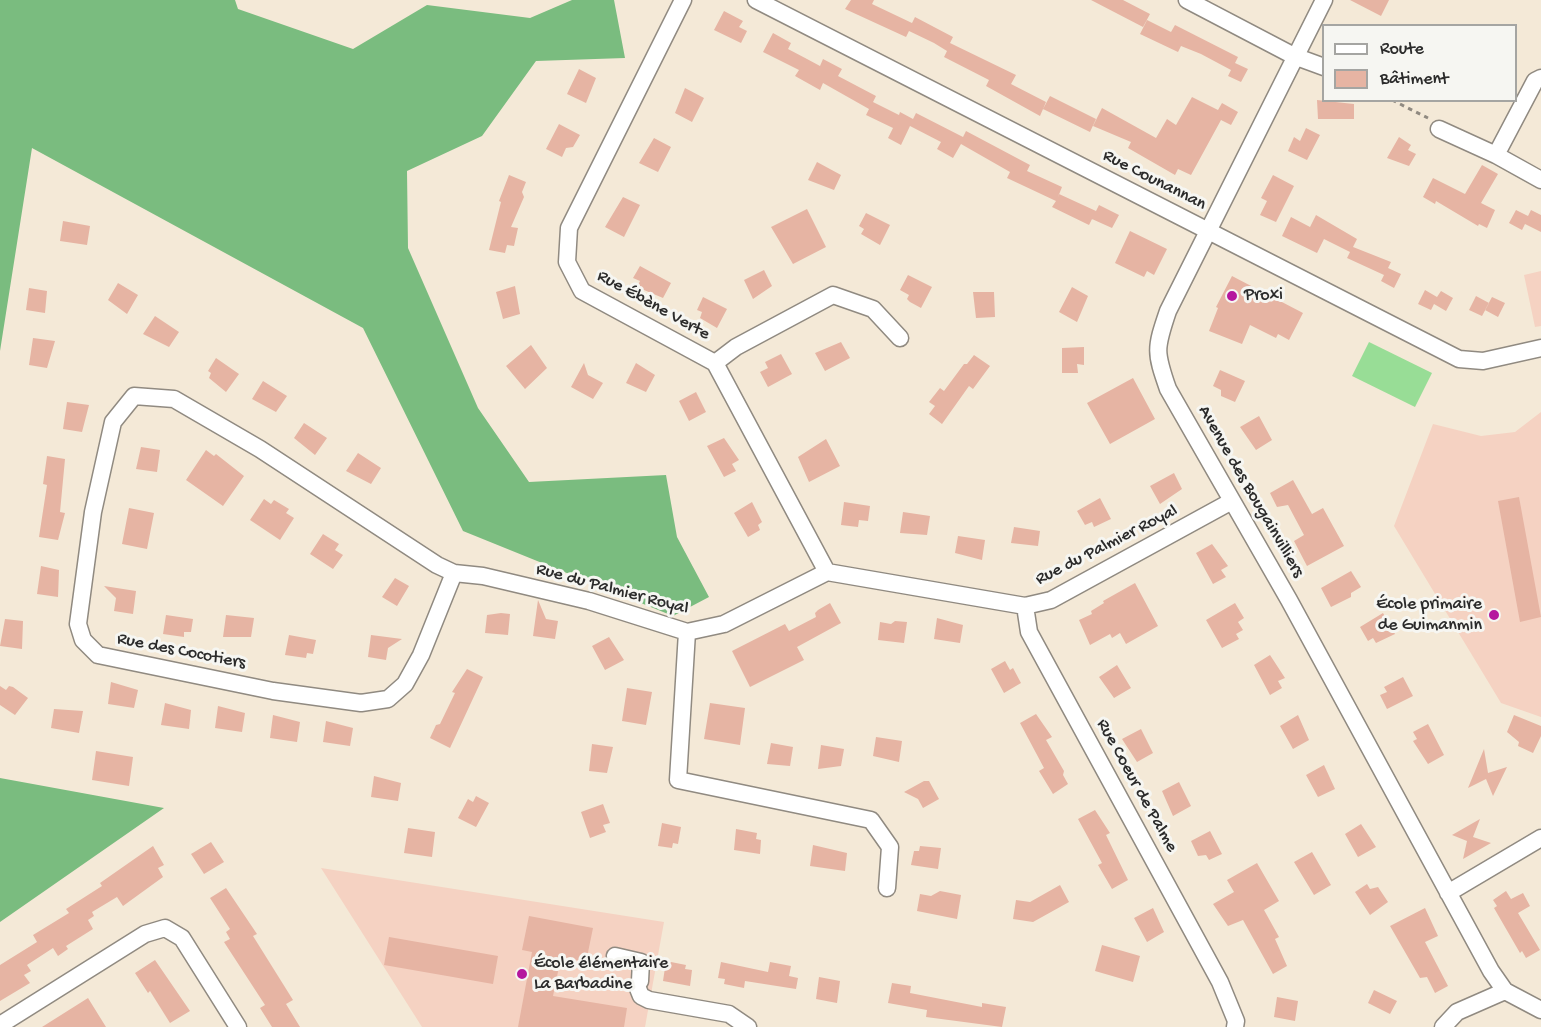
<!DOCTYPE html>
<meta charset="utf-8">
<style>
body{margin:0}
#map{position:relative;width:1541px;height:1027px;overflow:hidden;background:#f4e9d7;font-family:"Gochi Hand",sans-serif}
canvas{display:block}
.legend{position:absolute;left:1322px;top:24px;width:195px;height:78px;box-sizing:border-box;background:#f6f6f2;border:2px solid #a5a5a2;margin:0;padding:8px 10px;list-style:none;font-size:18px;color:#2b2b2b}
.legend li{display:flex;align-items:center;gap:12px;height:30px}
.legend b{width:30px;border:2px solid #a5a5a2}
</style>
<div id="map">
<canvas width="1541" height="1027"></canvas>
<ul class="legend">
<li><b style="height:8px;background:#fff"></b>Route</li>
<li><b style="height:16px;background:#e6b4a3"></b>Bâtiment</li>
</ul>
</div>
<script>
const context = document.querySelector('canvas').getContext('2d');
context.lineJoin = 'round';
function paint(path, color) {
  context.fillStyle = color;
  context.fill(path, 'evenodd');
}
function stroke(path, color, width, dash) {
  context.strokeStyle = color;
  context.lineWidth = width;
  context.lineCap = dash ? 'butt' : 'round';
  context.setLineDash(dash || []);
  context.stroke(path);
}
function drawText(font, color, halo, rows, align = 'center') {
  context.font = font + ' "Gochi Hand",sans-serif';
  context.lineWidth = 6;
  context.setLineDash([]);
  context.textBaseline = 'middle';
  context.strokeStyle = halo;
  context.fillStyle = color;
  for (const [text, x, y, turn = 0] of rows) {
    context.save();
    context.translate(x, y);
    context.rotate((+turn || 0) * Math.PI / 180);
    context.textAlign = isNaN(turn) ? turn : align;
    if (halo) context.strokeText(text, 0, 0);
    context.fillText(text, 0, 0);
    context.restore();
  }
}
paint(new Path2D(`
 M1541,271V326L1535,327L1524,275Z
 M1541,412V717L1501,703L1394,526L1433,424L1481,436L1515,432Z
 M321,868L664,922L645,1027H422Z`), '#f5d2c2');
paint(new Path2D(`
 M1369,342L1432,373L1415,407L1352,376Z`), '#98dd96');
paint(new Path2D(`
 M0,0H235L238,9L353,49L427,5L530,18L572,0H614L625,58L536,61L482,136L407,171L408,248L478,408L529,482L666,475L677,537L709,597L673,616L463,531L363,328L32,148L0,351Z
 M0,778L164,808L0,922Z`), '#7abc7f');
paint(new Path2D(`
 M851,0H874L872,4L912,23L915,17L953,37L950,43L1016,75L1011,84L1046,102L1040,116L986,86L989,80L944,57L947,51L934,43L909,31L906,37L845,9Z
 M1091,0H1123L1150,14L1143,27Z
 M1350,0H1389L1381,16Z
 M724,11L743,21L739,27L747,31L741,43L714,30Z
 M1147,20L1171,32L1175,25L1238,57L1235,63L1248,69L1241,82L1228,76L1231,70L1201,54L1181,46L1178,52L1140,34Z
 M773,33L791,43L788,49L807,59L820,66L823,59L842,69L838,76L876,96L873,102L899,115L900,112L913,119L916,113L963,137L966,131L1030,165L1027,171L1062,187L1058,197L1059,194L1096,211L1089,225L1052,207L1056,201L1007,178L1010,172L961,144L953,158L937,149L941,142L910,126L901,145L888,138L893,128L866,115L869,109L823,83L820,90L795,76L799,70L763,52Z
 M579,69L596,78L586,103L567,94Z
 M685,88L704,98L692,122L675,113Z
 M1050,96L1096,119L1090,132L1043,109Z
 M1192,97L1218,110L1222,103L1238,112L1231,125L1221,120L1191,175L1178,169L1175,175L1128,148L1131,142L1093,126L1102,108L1156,138L1167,119L1176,125Z
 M1317,100L1354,104V119H1318Z
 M559,124L580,135L573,147L566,148L562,157L546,149Z
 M1306,128L1320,135L1307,160L1288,151L1294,137L1300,141Z
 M1399,137L1411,145L1408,150L1416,154L1409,166L1387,158Z
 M654,138L671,147L658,172L639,163Z
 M817,162L841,175L834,190L808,180Z
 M1482,165L1498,174L1481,203L1495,210L1487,228L1479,224L1478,226L1436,201L1435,204L1423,197L1433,178L1465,194Z
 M509,175L526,182L522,192L524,197L511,227L518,228L514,246L507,245L505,253L489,250L501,202L499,201Z
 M1273,175L1294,186L1276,222L1260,215L1267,201L1261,198Z
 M623,197L640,205L624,237L605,227Z
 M1099,205L1119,215L1112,228L1092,219Z
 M807,209L826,247L793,264L771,227Z
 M1516,210L1528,216L1531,210L1541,215V232L1525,224L1522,230L1509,223Z
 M866,213L890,225L880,245L861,234L864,229L859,226Z
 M1316,215L1357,239L1353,247L1391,262L1388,268L1401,274L1394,288L1381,281L1384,275L1347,258L1350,252L1324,239L1317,253L1282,236L1291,217L1310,227Z
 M63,221L90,226L87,245L60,241Z
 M1130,231L1167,249L1154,275L1147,271L1144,277L1115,263Z
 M640,266L671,283L663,298L637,287L640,281L633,278Z
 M764,270L772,286L753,299L744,280Z
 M908,275L932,287L921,308L910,302L907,299L909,295L900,290Z
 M1232,276L1303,313L1289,340L1278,334L1276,338L1250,325L1242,344L1209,331L1218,308L1216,307Z
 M118,283L138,295L127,314L108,300Z
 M515,286L520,314L503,319L496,292Z
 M1072,287L1088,296L1077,322L1059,312Z
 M29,288L47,291L45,313L26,310Z
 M1425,290L1437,297L1441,291L1453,298L1446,311L1434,304L1431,310L1418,304Z
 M973,292H994L995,317L976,318Z
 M1476,296L1489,303L1482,316L1469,310Z
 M703,297L727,309L717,328L700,318L702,312L697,310Z
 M1492,297L1505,303L1498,317L1485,310Z
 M155,316L179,332L169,347L143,334Z
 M33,338L55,341L47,368L29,365Z
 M841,342L850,358L825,371L815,353Z
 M531,345L547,368L525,389L506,366Z
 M1084,347V365L1077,364L1078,373H1062V348Z
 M781,354L792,374L768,387L760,372L768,368L765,362Z
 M974,355L990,366L973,389L969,386L942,424L929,414L935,406L929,402L940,388L944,391L964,364H967Z
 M216,358L239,374L226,392L209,378L211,373L208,371Z
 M584,363L588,375L603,383L593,399L571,387Z
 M636,363L655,375L646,392L626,383Z
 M1220,370L1245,381L1235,402L1221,396V390L1213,386Z
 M1133,378L1155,419L1110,444L1087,403Z
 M263,381L287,396L276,412L252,399Z
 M696,392L706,412L689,421L679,401Z
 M67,402L89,405L82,432L63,429Z
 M1259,416L1272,440L1256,450L1240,427Z
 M304,423L327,438L315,455L294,438Z
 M724,438L739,460L732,464L736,471L724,477L707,446Z
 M826,439L840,466L809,482L798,457Z
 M141,447L160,450L157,472L136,469Z
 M206,450L214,456L216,454L244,476L223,506L186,480Z
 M358,453L381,468L371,484L346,471Z
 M47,456L65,459L60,512L65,513L58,540L39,537L47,485L43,484Z
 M1174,473L1182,489L1160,504L1150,486Z
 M1293,480L1312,514L1323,508L1344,546L1307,566L1294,541L1304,535L1288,505L1277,507L1270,493Z
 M1519,497L1541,617L1520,622L1498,501Z
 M1100,498L1111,519L1094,527L1092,522L1085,525L1077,511Z
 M264,499L271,504L274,500L289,509L286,513L294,518L280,540L250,520Z
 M752,502L762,522L758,525L760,530L748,537L734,513Z
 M844,502L870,506L868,521L859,520L858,527L841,525Z
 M129,508L154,513L147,549L122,544Z
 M903,512L930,516L927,535L900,533Z
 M1014,527L1040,531L1038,546L1011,543Z
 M323,534L339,544L335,550L343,555L333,569L310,554Z
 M958,536L985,540L982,560L955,553Z
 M1212,544L1228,566L1221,570L1226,577L1213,584L1196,553Z
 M41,566L59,570L58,597L37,594Z
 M1351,571L1361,587L1351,593V597L1331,607L1321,588Z
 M395,578L409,586L397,606L382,597Z
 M1135,583L1158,626L1126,644L1120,633L1112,638L1110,634L1090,645L1079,620L1092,614L1091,611L1104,603L1103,601Z
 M104,586L136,591L133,614L114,611L116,598Z
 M538,600L546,619L558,621L555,639L533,636Z
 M830,603L841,623L797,647L804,660L750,687L732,651L785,624L789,631L816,617L815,613L818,610Z
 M1235,603L1244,618L1238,622L1243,630L1236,634L1239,639L1222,648L1206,620Z
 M501,613L510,614L508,635L485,633L487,615Z
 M1383,613L1395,634L1376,643L1373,638L1368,641L1360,627Z
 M166,615L193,619L191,632H184V637L163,634Z
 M226,615L254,618L251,637H223Z
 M937,618L963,625L960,643L934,639Z
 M5,619L23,621L22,649L0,646Z
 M895,621L907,622L904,643L878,640L880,622L891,624Z
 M289,635L316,640L313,654L307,653L306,658L285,655Z
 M371,635L402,639L388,648L386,660L368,657Z
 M609,637L624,660L605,670L592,646Z
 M1270,655L1285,678L1278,681L1282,688L1270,695L1254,665Z
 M1005,661L1010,670L1013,668L1021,683L1004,693L991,669Z
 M1117,665L1131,688L1114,698L1099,677Z
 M467,669L483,677L450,748L430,738L436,725L440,724L455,693L452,692Z
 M1403,677L1413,696L1387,709L1380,695L1387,692L1384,687Z
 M111,682L138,690L134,708L108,704Z
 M0,686L6,690L9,686L13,687L28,698L15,715L0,705Z
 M627,688L652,692L646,725L622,721Z
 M165,703L191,710L189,729L161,725Z
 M710,703L745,708L740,745L704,739Z
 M218,706L245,713L242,732L215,728Z
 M54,709L83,711L79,733L51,728Z
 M1036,714L1052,737L1046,740L1064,771L1063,775L1068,784L1053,794L1039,771L1044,768L1020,723Z
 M273,715L300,722L297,742L270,738Z
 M1298,715L1309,740L1293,749L1280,726Z
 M1514,715L1541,726V736L1533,753L1518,746L1519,742L1507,732Z
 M326,721L353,728L350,746L323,742Z
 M1428,724L1444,755L1428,764L1413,741L1417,739L1413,732Z
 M1141,729L1153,753L1137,762L1122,739Z
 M876,737L902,741L899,762L873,756Z
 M771,743L793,747L790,766L767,764Z
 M592,744L613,747L607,773L589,771Z
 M821,745L844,749L841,766L818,769Z
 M1484,749L1488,773L1507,767L1493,796L1486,779L1468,788Z
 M96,751L133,757L129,786L92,780Z
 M1324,765L1335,789L1318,797L1306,775Z
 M374,776L401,783L398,801L371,797Z
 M924,781H929L939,799L923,808L918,799L904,792Z
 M1179,782L1191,806L1173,816L1162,791Z
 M476,796L489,803L476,827L458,818L468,799L473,802Z
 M603,804L610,823L603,825L606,832L590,838L581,812Z
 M1095,810L1110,833L1106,835L1128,880L1112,889L1098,865L1102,863L1078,819Z
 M1480,819L1473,837L1491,843L1463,859L1467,841L1452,835Z
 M662,823L681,827L678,844L673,843L672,848L658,846Z
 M1361,824L1376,847L1358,857L1345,834Z
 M408,828L435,832L432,857L404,853Z
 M736,829L757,833L756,839L761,840L760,854L734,850Z
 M1210,831L1222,854L1209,860L1206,855L1198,856L1191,841Z
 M211,842L224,862L204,874L191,854Z
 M813,845L847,853L845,871L810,866Z
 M153,846L164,865L158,868L163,877L123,906L117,897L92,912L94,916L88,920L93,929L66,946L68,949L58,956L53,948L27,965L31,971L24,975L30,983L0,1001V965L37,942L33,935L69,913L66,909L102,886L100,883Z
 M920,846L941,848L938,869L911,865L914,851H919Z
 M1312,852L1331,885L1314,895L1294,862Z
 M1257,863L1279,901L1264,910L1279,937L1275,939L1287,966L1273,974L1243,920L1228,926L1213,904L1234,892L1227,880Z
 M1367,884L1370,889L1378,887L1388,902L1370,915L1355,892Z
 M1060,885L1069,902L1033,922L1013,919L1016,900L1030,902Z
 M226,888L257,934L253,936L293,1000L286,1004L300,1027H272L260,1008L265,1005L224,942L230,939L226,932L230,929L210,898Z
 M940,891L961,895L957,919L917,911L920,894L931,896Z
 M1506,891L1511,899L1523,893L1530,906L1518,913L1540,950L1526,958L1522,951L1520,953L1494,908L1497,906L1493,900Z
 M1153,908L1164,932L1147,942L1134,918Z
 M1425,908L1438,936L1425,942L1448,986L1435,993L1427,977L1420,978L1390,926Z
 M529,916L593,928L586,962L561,957L553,996L627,1008L624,1027H518L532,952L522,950Z
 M389,937L498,956L493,984L384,965Z
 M1102,945L1140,956L1133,982L1095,971Z
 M155,960L190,1011L170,1023L150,991L148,993L135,973Z
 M666,961L686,965L685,969L692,970L690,986L663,981Z
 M721,962L768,972L770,962L791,966L789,976L798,978L796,989L745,981L744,988L724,984L725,979L718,978Z
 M819,977L840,981L837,1003L816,999Z
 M892,983L911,986L910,993L982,1007V1003L1006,1007L1002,1027L926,1017L927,1010L888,1003Z
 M1374,990L1397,1001L1390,1014L1368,1003Z
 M1277,997L1298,1001L1295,1021L1274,1017Z
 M88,998L106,1027H42Z`), '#e6b4a3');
const minor = new Path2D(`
 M683,0L569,228L567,262L582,291L715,363L827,572
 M756,0L1459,359L1483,361L1541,348
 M1187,0L1294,56L1324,67
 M1324,0L1168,311C1155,349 1155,352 1168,389L1289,600L1491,971L1505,991L1541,1010
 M1541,78L1535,81L1496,155L1541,180
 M1439,129L1496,155
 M715,363L736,347L833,295L873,309L900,338
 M454,573L421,655L405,684L388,699L361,703L273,691L98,655L83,640L78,624L93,512L113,422L134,396L174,399L260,449L437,565L454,573L483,576L589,601L687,632L724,624L827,572L1025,606L1051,600L1232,501
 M1025,606L1029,632L1220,982L1236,1021L1235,1027
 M687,632L678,780L871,820L890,847L887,888
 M1448,893L1541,838
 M615,956L641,962L640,981L637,986L641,996L649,1000L729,1014L748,1027
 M0,1025L145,934L165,928L182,938L238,1027
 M1443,1027L1457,1012L1505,991`);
stroke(minor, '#908a81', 19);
stroke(new Path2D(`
 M1392,100L1428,118`), '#908a81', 3, [4.5, 4.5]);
stroke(minor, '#fff', 16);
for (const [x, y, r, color] of [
 [1232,296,6,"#b5179e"],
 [1494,615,6,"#b5179e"],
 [522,974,6,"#b5179e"]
]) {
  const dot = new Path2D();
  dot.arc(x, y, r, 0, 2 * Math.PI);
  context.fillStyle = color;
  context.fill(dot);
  stroke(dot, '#f6f6f2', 2);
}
drawText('18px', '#2b2b2b', '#f6f6f2', [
 ["Rue Counannan",1154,181,27],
 ["Rue Ébène Verte",653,306,29],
 ["Avenue des Bougainvilliers",1250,492,60],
 ["Rue du Palmier Royal",1107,546,-27],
 ["Rue du Palmier Royal",612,590,15],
 ["Rue des Cocotiers",181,652,11],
 ["Rue Coeur de Palme",1136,786,61]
]);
drawText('18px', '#2b2b2b', '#f6f6f2', [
 ["Proxi",1244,296],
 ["École primaire",1482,605,"right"],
 ["de Guimanmin",1482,626,"right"],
 ["École élémentaire",534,964],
 ["La Barbadine",534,985]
], 'left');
</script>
